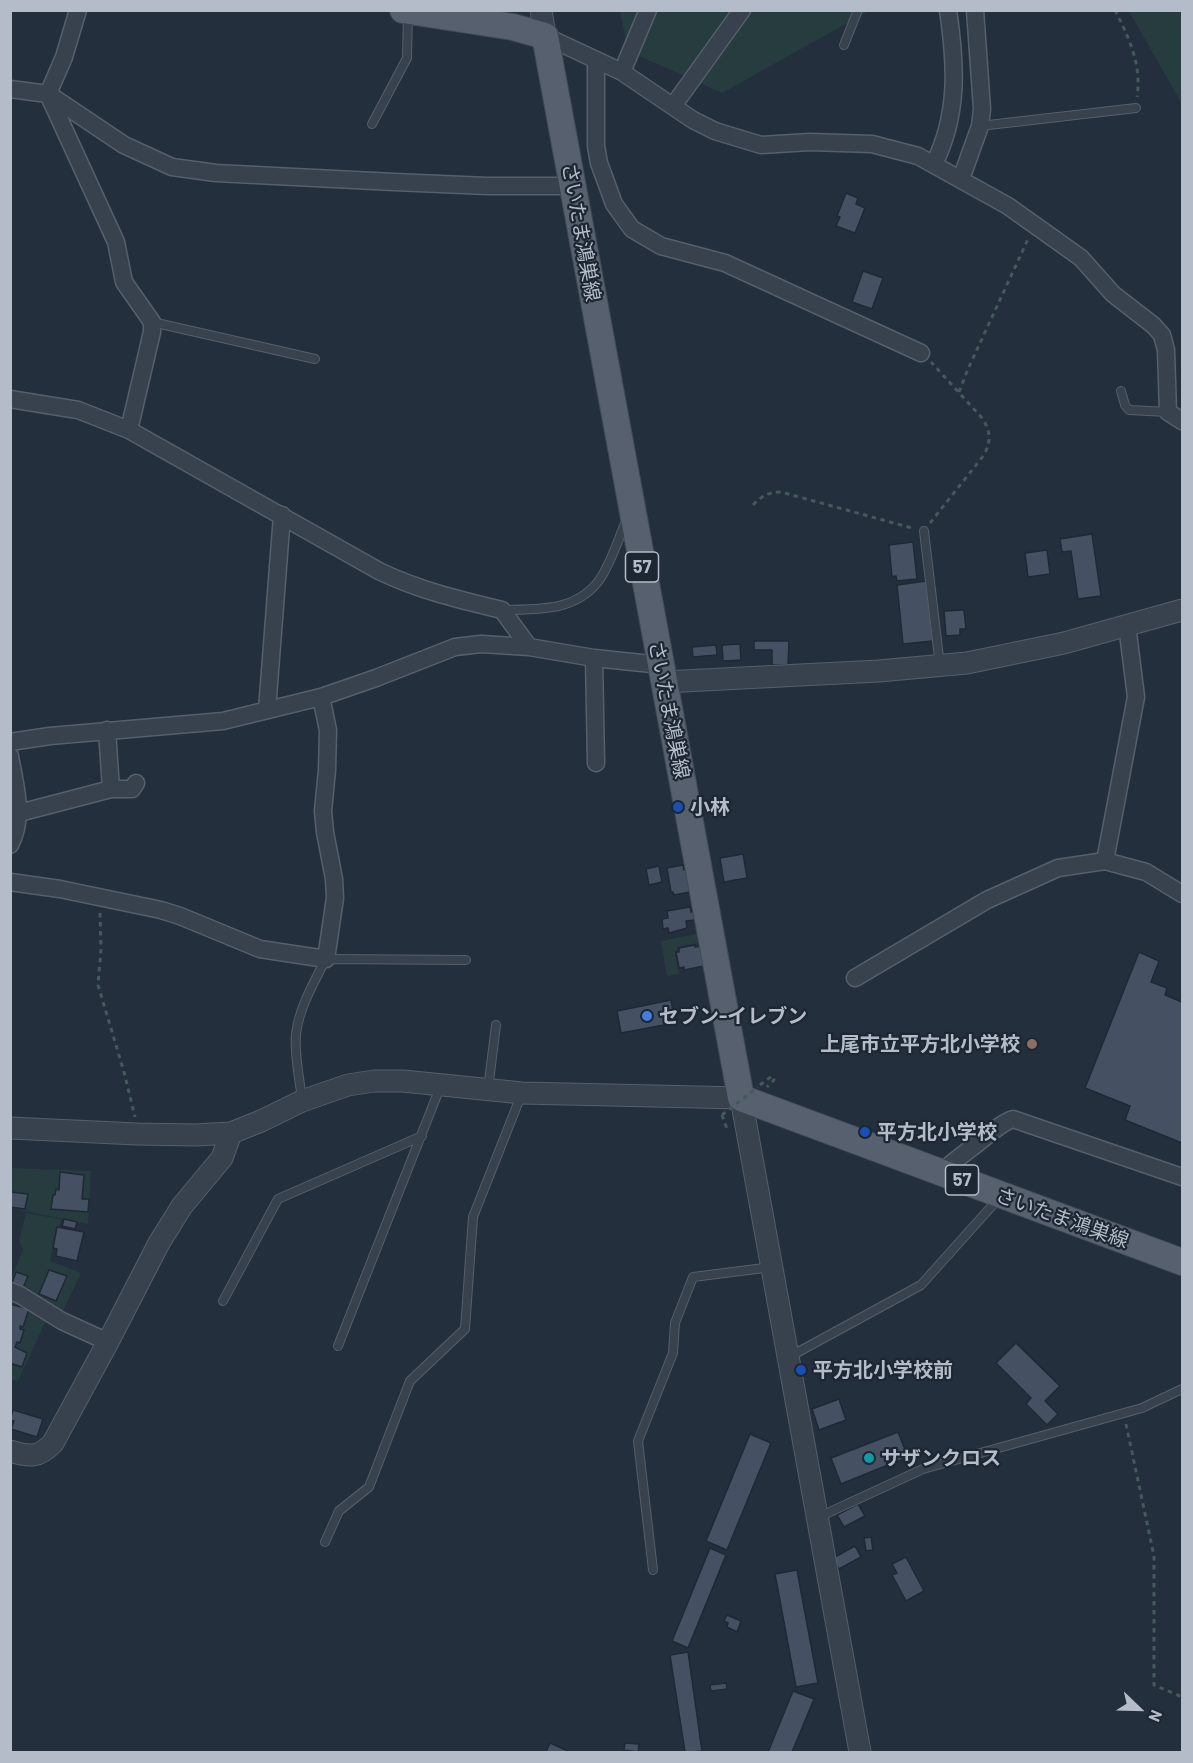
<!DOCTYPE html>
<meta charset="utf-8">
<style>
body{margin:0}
#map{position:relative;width:1193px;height:1763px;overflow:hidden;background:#242f3e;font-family:Barlow,sans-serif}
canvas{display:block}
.frame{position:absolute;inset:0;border:12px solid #b4bcc9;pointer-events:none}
.north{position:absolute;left:1109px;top:1679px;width:60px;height:60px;-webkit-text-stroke:4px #1d2633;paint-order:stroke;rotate:113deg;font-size:16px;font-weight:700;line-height:24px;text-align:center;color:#b4bcc9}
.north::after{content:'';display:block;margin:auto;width:21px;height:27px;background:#b4bcc9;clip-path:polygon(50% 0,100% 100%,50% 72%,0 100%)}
</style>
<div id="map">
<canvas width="1193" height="1763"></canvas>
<div class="frame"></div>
<div class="north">N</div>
</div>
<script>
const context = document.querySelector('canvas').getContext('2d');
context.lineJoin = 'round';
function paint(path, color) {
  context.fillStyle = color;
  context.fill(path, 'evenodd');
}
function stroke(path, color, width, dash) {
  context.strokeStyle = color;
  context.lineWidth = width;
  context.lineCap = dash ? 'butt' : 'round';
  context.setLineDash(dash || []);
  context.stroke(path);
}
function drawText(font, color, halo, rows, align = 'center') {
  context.font = font + ' Barlow,"Noto Sans JP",sans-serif';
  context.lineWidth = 4.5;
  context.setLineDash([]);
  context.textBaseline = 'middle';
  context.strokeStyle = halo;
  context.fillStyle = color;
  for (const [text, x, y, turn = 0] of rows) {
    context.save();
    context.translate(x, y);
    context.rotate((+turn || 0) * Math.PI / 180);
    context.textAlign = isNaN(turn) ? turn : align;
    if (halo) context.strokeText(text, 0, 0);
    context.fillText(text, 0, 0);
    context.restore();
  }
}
paint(new Path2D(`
 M620,11H869L722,93L628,51Z
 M1129,11H1182V104Z
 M697,934L698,943L677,947V951L675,952L679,974L667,976L661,941Z
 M11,1168L91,1171L88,1224L11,1208Z
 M26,1213L61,1219L60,1226H57L50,1261L81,1273L61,1315L11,1285V1279L23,1250L19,1241Z
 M11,1297L47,1318L18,1381L11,1380Z`), '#263c3f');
const building = new Path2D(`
 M846,193L858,198L856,204L865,208L855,233L836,226L840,217L837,216Z
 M863,271L883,278L872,309L852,302Z
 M1092,534L1101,596L1078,599L1071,551L1062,552L1060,539Z
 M913,542L917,579L897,581L896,576L892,577L889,545Z
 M1047,550L1050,574L1028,577L1025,553Z
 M926,581L933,641L903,644L897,585Z
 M964,610L966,629H960V635L946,636L944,611Z
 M754,641H789L788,665H772V650H754Z
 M740,644L741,660L723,661L722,645Z
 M716,645L717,655L693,657L692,647Z
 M743,854L747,878L724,882L720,858Z
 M683,865L684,870H686L690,892L674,895L673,892H671L667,868Z
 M659,866L662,882L649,885L646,869Z
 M690,907L691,912L694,911L695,920L686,921L687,928L669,933L668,928L663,929L662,919L668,918L667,911Z
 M695,945V947L700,946L704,966L684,970V967L679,968L676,952H679V948Z
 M1139,952L1159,961L1151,982L1167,988L1165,995L1182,1002V1143L1125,1120L1130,1106L1085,1088Z
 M671,1000L675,1023L621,1033L617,1011Z
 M60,1172L84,1175L82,1199H89L88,1212L51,1209L53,1195H55L56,1189L59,1190Z
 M10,1192L28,1194L25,1209L10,1207Z
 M64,1219L77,1222L75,1229L62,1226Z
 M57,1227L84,1232L77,1261L56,1256L57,1249L53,1248Z
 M49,1270L67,1276L56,1301L39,1294Z
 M16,1272L28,1276L23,1288L12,1283Z
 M10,1304L29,1309L23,1327L20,1326V1329L24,1330L20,1343L17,1342L15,1347L27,1353L22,1367L10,1363Z
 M1016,1343L1060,1386L1045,1401L1058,1414L1047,1425L1026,1404L1031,1398L996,1363Z
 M839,1399L846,1420L819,1430L812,1409Z
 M13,1410L43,1419L37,1437L11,1429L14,1421L10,1420Z
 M898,1432L908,1457L841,1484L831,1458Z
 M750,1434L771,1443L727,1550L706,1541Z
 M858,1504L865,1516L844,1527L837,1515Z
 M871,1537L873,1550L866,1551L864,1538Z
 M855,1546L861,1557L839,1569L833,1558Z
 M710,1548L726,1555L688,1648L672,1641Z
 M906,1557L924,1591L906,1601L892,1575L897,1573L892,1564Z
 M797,1570L818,1683L796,1687L775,1574Z
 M727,1615L741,1621L737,1632L727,1627L728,1623L724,1621Z
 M688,1652L702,1751L693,1752H685L670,1655Z
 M726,1683L727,1689L711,1691L710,1685Z
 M793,1691L814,1699L792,1752H768Z
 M550,1743L568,1751L567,1752H546Z
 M625,1743L639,1744L638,1752L624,1750Z`);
paint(building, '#455162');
stroke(building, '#1f2835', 1.5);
const service = new Path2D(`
 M844,45L858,10
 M372,124L407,58L408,12
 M980,126L1136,108
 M152,322L315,359
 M1121,391L1125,405L1129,410L1168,412
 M924,531L940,666
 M502,610C538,609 577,612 600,579C612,561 618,539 627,519
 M488,1089L496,1025
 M302,1101C300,1079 294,1056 296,1034C299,1008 314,982 326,959L466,960
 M223,1301L278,1199L422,1136
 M338,1346L441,1085
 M789,1357L921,1285L999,1198
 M819,1517L923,1469L1142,1408L1182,1389
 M325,1542L339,1511L369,1487L410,1381L465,1329L473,1217L522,1093
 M653,1570L638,1441L673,1353L675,1323L693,1277L772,1267`);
const minor = new Path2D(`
 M78,10L64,57L48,94L116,242L124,282L152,322V332L129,430
 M545,36L622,72L693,120L715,131L761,145L810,142L872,144L918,156L1008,206L1081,258L1113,294L1153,325L1162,335L1166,350L1168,412L1182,421
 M596,60V146L599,163L614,204L632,229L661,246L725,263L921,353
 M622,72L648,10
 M10,89L48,94L124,145L172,167L216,173L394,182L487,186H573
 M673,106L742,10
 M934,164C959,114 956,64 948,10
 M961,179L980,126L982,109L975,10
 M10,399L78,410L129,430L379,571C418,590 460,600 502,610L529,647
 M594,658L596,763
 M267,710L282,515
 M107,730L111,789
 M10,742L50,736L223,721L321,697L376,678L455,647L481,644L529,647L594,658L661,665
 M10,756C15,785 25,817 10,845
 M19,813L111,789H132L136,783
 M1105,861L1136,697L1127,625
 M10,882L60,889L161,910L180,916L260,949L326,959L335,898L334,879L325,832L323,811L327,770L328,730L321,697
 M855,978L987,900L1058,868L1105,861L1146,872L1182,894
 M942,1172C955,1159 970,1150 984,1138C994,1131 1001,1123 1013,1119L1182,1177
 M10,1291L20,1295L62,1321L108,1342`);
const tertiary = new Path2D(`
 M541,10L545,36
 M664,682L879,671L967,663L1064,643L1182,610
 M10,1128L137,1134L196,1135L231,1133L261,1121L302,1101L348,1085L374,1081H403L522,1093L741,1098L860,1752
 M10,1451C29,1457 39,1458 53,1443L108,1342L159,1243L182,1206L222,1158L231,1133`);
const primary = new Path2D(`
 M403,10L513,27L545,36L741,1098L1182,1262`);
stroke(service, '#565f6c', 10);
stroke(minor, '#565f6c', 19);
stroke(tertiary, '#565f6c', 23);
stroke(primary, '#414a57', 28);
stroke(new Path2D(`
 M1115,10C1129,38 1142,65 1137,97
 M959,392L968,369L1029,237
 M753,505C762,496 768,492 781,492L912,528
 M930,523L984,455C991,441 991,433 983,419L931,362
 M100,913L101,949L98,985L124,1072L135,1117
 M760,1085L772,1076L774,1080L767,1087
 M722,1115L727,1129
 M1126,1424L1154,1556V1685L1182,1697`), '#44595c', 3, [4.5, 4.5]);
stroke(service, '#38414e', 8);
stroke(minor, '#38414e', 16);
stroke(tertiary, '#38414e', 21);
stroke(primary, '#56606e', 26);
stroke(new Path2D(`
 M722,1115L758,1087`), '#44595c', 3, [4.5, 4.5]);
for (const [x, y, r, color] of [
 [678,807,6,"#1a4fb4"],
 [647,1016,6,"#3f7fe0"],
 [1032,1044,6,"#8d6e63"],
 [865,1132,6,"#1a4fb4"],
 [801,1370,6,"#1a4fb4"],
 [869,1458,6,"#0f9aa8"]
]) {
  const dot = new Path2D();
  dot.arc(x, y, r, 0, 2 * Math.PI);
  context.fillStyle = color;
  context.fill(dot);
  stroke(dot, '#1d2633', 2);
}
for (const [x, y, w] of [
 [642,567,33],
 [962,1180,33]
]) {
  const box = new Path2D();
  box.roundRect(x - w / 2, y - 15, w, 30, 4.5);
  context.fillStyle = '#1d2633';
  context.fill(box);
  stroke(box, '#b4bcc9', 1.5);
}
drawText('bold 18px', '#b4bcc9', null, [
 ["57",642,567],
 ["57",962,1180]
]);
drawText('20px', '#b4bcc9', '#1d2633', [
 ["さいたま鴻巣線",581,232,80],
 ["さいたま鴻巣線",669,710,79],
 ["さいたま鴻巣線",1062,1218,20]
]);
drawText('bold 20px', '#b4bcc9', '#1d2633', [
 ["小林",690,807],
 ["セブン-イレブン",659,1016],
 ["上尾市立平方北小学校",1020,1044,"right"],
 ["平方北小学校",877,1132],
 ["平方北小学校前",813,1370],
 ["サザンクロス",881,1458]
], 'left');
</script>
